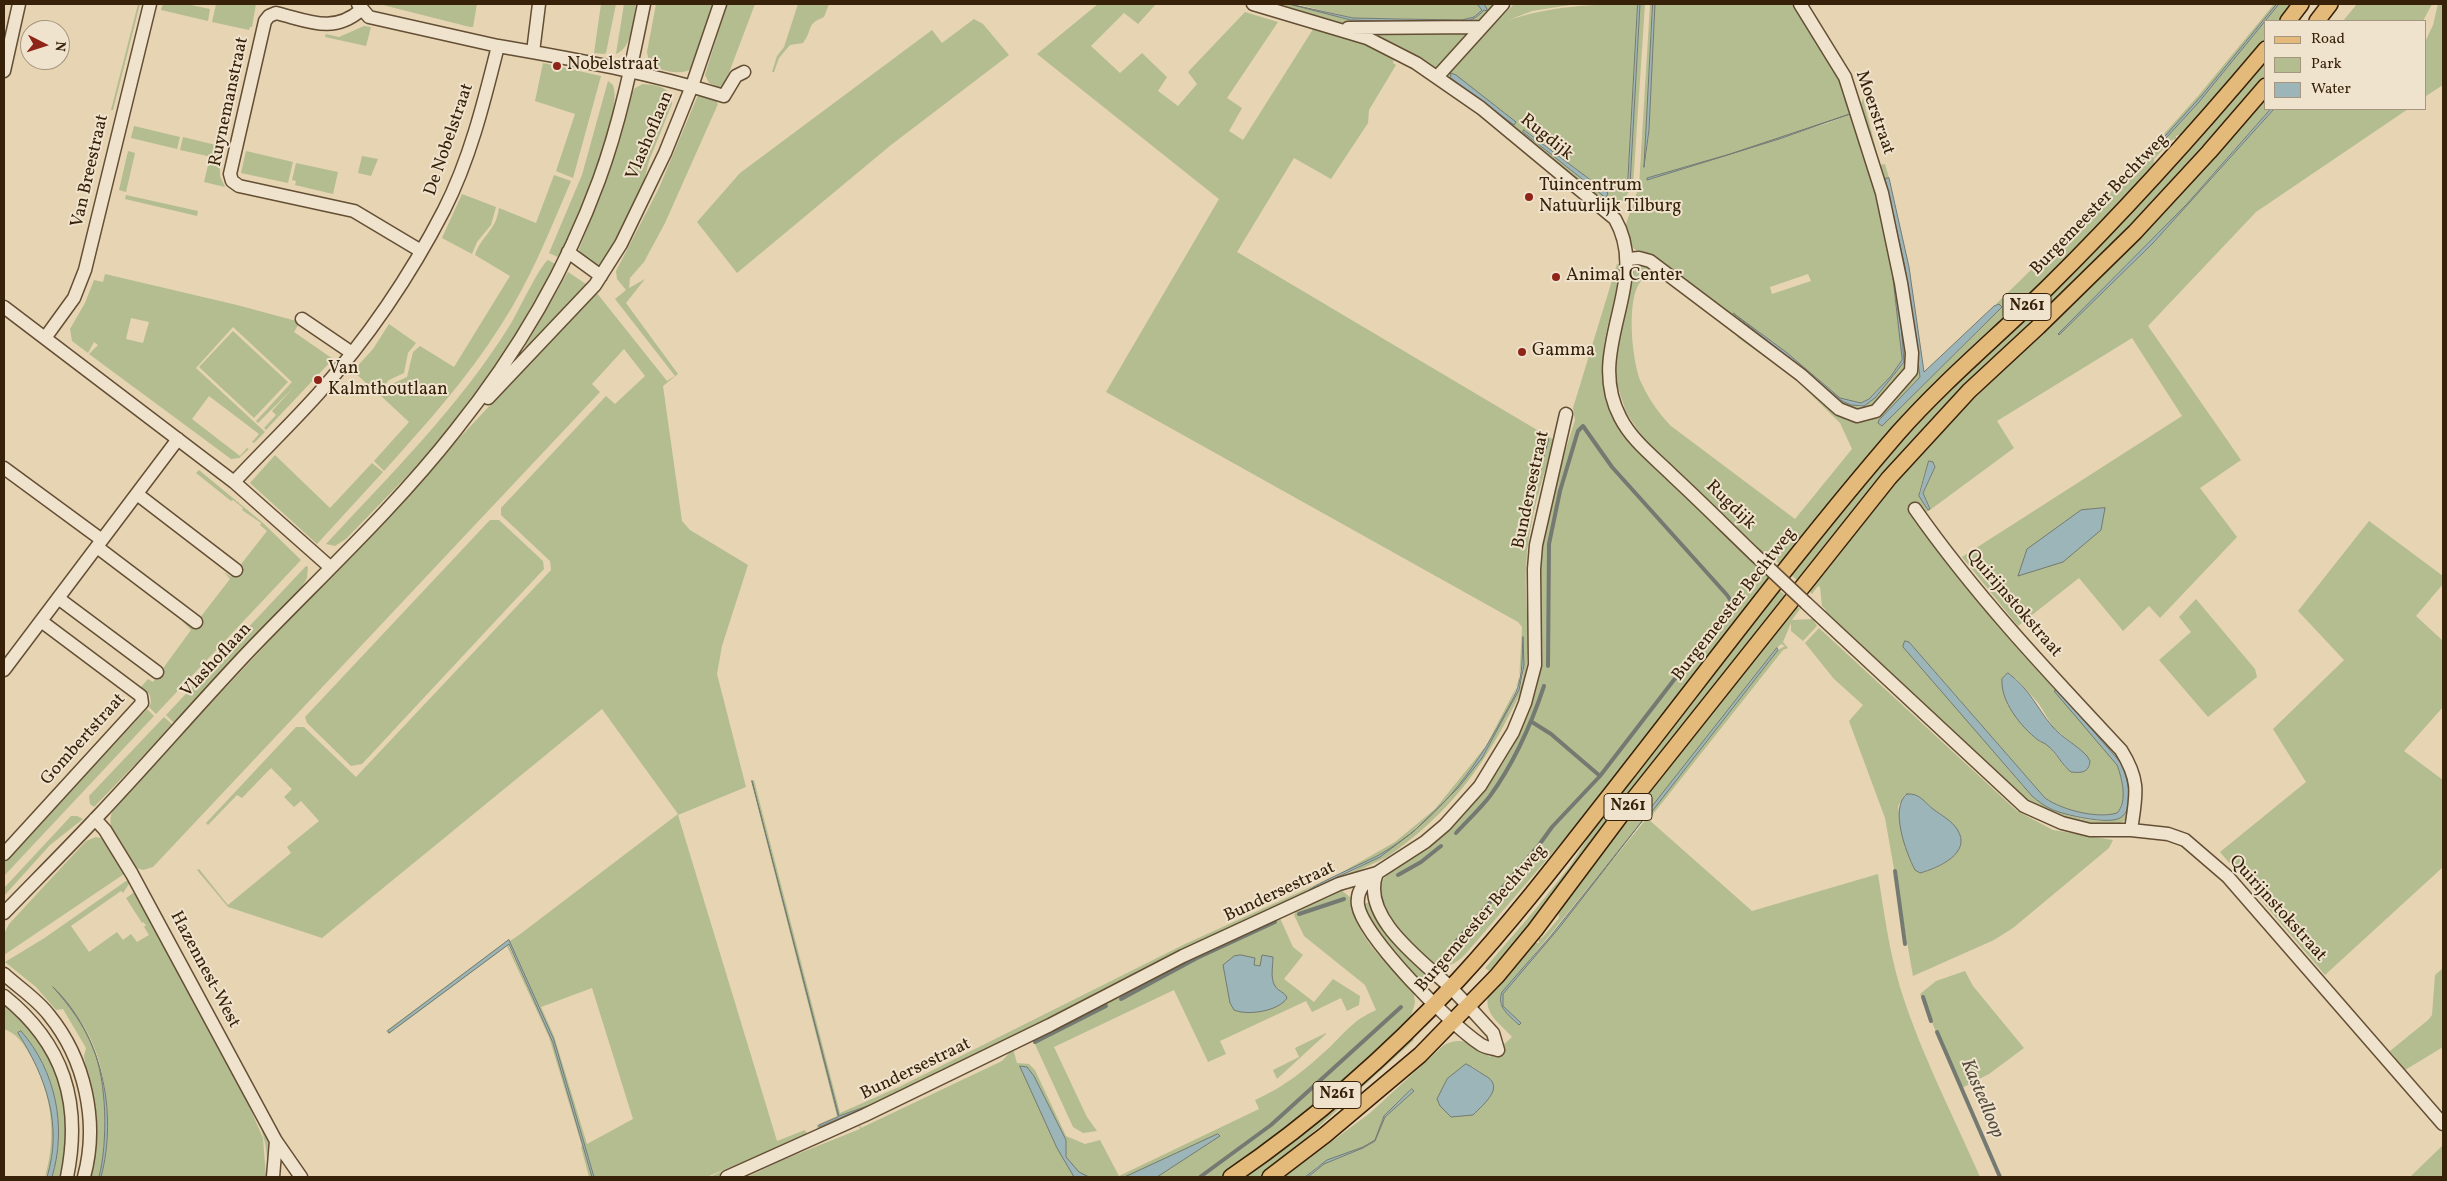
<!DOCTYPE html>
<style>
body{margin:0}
#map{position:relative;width:2447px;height:1181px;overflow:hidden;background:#e7d4b3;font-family:Vollkorn,serif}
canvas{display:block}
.frame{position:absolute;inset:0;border:5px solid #382109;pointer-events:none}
.legend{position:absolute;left:2264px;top:20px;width:162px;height:90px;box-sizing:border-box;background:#efe3ce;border:1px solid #a6957f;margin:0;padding:6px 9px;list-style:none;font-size:15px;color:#382109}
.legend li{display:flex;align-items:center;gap:10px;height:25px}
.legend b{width:25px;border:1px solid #a6957f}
.north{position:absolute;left:20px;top:20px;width:50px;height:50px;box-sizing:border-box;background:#efe3ce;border:1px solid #a6957f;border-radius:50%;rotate:95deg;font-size:14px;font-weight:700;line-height:20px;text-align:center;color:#382109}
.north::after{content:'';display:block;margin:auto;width:18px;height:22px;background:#8f2418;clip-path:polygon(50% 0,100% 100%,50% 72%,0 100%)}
</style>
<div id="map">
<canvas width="2447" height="1181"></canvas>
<div class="frame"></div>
<ul class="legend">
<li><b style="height:6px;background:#e4ba7a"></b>Road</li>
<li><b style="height:14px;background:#b3bd8f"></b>Park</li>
<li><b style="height:14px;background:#9cb5b8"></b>Water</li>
</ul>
<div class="north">N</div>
</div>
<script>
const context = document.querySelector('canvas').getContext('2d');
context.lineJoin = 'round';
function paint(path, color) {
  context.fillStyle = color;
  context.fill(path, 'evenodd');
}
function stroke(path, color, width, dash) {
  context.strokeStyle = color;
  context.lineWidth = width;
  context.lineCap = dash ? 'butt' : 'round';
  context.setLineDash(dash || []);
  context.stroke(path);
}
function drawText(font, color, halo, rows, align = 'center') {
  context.font = font + ' Vollkorn,serif';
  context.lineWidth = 4;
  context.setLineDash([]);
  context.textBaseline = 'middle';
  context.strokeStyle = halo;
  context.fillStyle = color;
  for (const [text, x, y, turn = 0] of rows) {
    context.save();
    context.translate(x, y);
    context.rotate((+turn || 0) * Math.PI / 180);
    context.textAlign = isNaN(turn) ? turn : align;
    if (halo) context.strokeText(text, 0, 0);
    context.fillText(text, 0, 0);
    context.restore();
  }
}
paint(new Path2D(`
 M138,4H140L113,110H111Z
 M163,4H186L210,9L208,21L161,10Z
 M216,4H256L252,27H250L249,30L212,22Z
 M379,4H477L473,27H470Z
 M601,4H616L606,53L604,54L594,53Z
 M624,4H636C633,20 633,47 616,54Z
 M656,4H713L691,69C681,76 656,71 649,61L647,52Z
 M727,4H755L724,86L719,87L709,83L705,75Z
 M798,4H829L824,17C805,25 814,28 803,43L790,45L779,58L774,72H772L777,56L784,47Z
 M1098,4H1156L1138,24L1124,13L1091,46L1120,73L1142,53L1167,77L1158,91L1178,106L1197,84L1188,72L1245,12L1278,22L1227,98L1242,108L1229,131L1243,140L1315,26L1361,42L1394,56L1393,63L1396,65L1369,110L1368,123L1331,179L1294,158L1237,252L1554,440C1542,481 1528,523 1526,566C1524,602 1532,640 1525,676C1522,694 1512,709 1504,725C1474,780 1439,821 1387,857L817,1132V1125L837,1116L751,781L754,780L840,1113L899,1087L1185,944L1337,875L1395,842L1435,809L1486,746L1519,682L1522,627L1518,622L1106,392L1219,199L1037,54ZM1522,660C1528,679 1514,701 1505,717C1461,799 1397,859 1308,890C1316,884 1329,880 1339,876C1354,869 1369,861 1383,853C1441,816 1515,730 1522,660ZM752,781L839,1116L873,1104L820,1127L819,1125L838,1117Z
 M1280,4H1289L1351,20L1459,23C1467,22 1479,19 1482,10L1474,17L1462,20L1353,18L1296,4H1477L1481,7L1486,6L1484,4H1495L1482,20L1472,24H1340Z
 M1510,4L1484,35L1514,4H1576L1532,11L1506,21C1550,6 1592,4 1638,4L1628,185L1631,170L1640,4H1645L1633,186L1622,202L1603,200L1513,127L1448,77V74ZM1452,74L1505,113L1514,125L1451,78ZM1525,130L1608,193L1602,195L1523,132Z
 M1650,4H1653L1645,167L1649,130L1655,4H1794L1838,69L1870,162L1907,345V367L1875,405L1852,411L1633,248L1625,227L1639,186ZM1850,114L1828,123L1650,179L1647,178L1730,154ZM1808,274L1811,281L1772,294L1770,287ZM1893,278L1900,311L1904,362L1875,398L1861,407L1842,401L1734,314L1786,352L1840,398L1861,403L1869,399L1891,376L1902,360Z
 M2274,4H2277L2203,94L2121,187L2199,102L2279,4H2294L2280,21H2266V40L2180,139L2179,135L2176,136V139L2172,140L2154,159V169L2046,279L1930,390L1781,565L1767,554L1765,556L1763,554L1645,441L1626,412L1616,381L1615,349L1633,272L1642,264L1653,269L1646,270L1640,275L1643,279C1625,294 1632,361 1641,382C1648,398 1659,414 1671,426L1795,519L1852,449L1840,423L1794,378L1737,337L1742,334L1859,419L1913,375L1861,104L1863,98L1880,165L1885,164L1889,178L1885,179L1905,267L1920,377L1879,420L1878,423L1882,426L2001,308L1996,304L1994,306L2119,184L2198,96Z
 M2357,4H2432L2423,21H2343Z
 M2438,4H2443V85L2426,96V40L2433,25Z
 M974,19L983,24L1009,55L891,145L737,273L697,222L740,173L932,30L942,43Z
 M364,26L371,27L366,46L325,37L326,34L339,37Z
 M1364,30L1471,31L1436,71Z
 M2266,60V75L2148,208L1867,493L1798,581L1791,575L1871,476L1915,426L1966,373L2081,265L2165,177Z
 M543,63L601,76L573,178L556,171L575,114L535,101Z
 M608,81L613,85C624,116 574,225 560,258L549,253L582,175Z
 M643,84C657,85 672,87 672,104L649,161L642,189L619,238L599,267L581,256L579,249L606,182L631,95L635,88Z
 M701,92L719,97L717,103L718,104L665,223L644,262L630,278L629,288L645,279L626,303L678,374L663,386L682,521L690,530L748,565L722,646L717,674L746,787L678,815L777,1141L805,1130L808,1136L719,1177H710L730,1167L707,1177H594L554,1040L509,941L388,1031L508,944L553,1043L592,1177H589L581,1147L582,1146L549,1037L507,946L389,1034L386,1031L509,939L510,941L519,935L678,814L602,709L322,938L228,907L197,870L199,869L228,905L291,853L287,847L319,821L301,801L294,807L284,797L292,789L271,768L242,798L237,795L208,825L206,823L296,727H304L356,777L551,570L550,561L501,515V508L606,396L615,404L645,376L624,349L592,384L600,392L153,867L143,870L134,867C123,849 101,826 115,806L596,292L667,381L675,376L615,299L626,290L617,279L616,271L659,188L698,95ZM592,988L633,1119L587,1144L554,1036L541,1007Z
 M2266,97V109H2271L2186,205L2058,334L2153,243L2274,109H2408L2256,212L2148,326L2241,460L2200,488L2237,537L2160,618L2149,606L2123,631L2079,578L2018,626L1962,557L2182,416L2132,338L1997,421L2014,448L1930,510L1916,517L2126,764L2132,780L2128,818C2106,839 2042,812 2022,797L1824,612L1826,610L1822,606L1820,587L1818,586L1812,594L1808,590L1882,497L1939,433L2143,234L2194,180ZM1929,461L1934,463L1935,468L1923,493L1930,508L1927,510L1919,492ZM1910,643L2045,798C2062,810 2097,819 2117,813C2128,802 2122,778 2117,765L2059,692L2122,764L2126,813C2104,832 2051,812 2032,796L1905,648ZM2008,673L2017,679L2039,704L2053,727L2087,756L2090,766L2066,768L2047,744L2039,740L2023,725L2007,704Z
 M134,126L180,137L177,149L131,138Z
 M183,137L224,147L221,159L180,150Z
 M128,151L135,153L126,192L119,190Z
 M246,151L293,162L288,183L241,173Z
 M362,156L378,159L371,176L358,173Z
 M209,161L220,164V176L225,187L204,182Z
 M296,163L338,172L333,194L295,185L296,181L292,180Z
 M554,175L571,181C550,230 530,281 501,325C468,378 426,424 384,471L374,461L409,422L381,396L392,384L407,377L413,352L420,346L454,367L510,276L475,255C481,236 496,231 499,208L536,223Z
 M462,194L496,207L491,225L477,242L472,254L442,238Z
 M126,195L198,211L197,216L125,199Z
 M548,260L557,265C534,309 507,354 477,395C438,447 391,492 346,539L335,546L326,544C391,474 459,407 510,325C517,314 540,265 548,260Z
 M1617,264L1622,265C1618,297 1603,329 1603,361C1602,380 1610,400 1616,418L1770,579L1592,807L1475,943C1466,953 1459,964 1445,966C1426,969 1384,917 1380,900C1377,891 1381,885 1384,878C1410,855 1441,841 1464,815C1502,772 1537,716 1542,658C1543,645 1541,632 1541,620C1540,595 1539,569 1543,544C1549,502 1562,461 1575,420L1573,408Z
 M568,272L586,284L526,348L525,347Z
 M105,274L237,305L300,322L294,332L333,359L266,430L264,428L276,415L272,411L294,387L258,423L256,421L292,382L233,327L196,368L265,432L254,443L252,442L259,434L209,396L192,419L240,456L247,448L249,449L239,458L231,459L89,354L98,345L94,342L88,353L72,341L70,329L85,303L94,280L103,282ZM131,318L149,322L143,343L126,339Z
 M389,324L416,343L408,353L404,373L389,380L377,393L353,371L373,349Z
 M233,331L288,382L254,418L199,367Z
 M275,455L330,508L372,463L383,472L317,544L250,483Z
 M199,470L263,523L301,560L156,714L149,707L151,703L150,695L141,687L148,679L153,682L191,630L178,617L179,615L181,620L192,628L230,579L224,572L231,577L267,531L260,525L261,523L242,510L243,508L233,500L231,501L196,473Z
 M490,520H499L543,561L544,569L362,764L351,766L307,723L305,717Z
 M2369,521L2443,576V584L2416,616L2443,641V707L2404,751L2443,780V867L2325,975L2220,852L2306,782L2273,729L2344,660L2298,611Z
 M306,566L308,567L307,578L301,588L174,723L166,715Z
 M1779,590L1786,596L1537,916L1489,971L1485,968L1534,911L1570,866L1601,817Z
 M2196,599L2255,669L2257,677L2208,717L2159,660L2191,632L2179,617Z
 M1796,606L1800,609L1792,620L1813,619L1817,626L1803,641L1791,631V623L1783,642L1788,648L1783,650L1650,818L1648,816L1778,650L1785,646L1781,644L1777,648L1643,820L1501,995L1500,1003L1518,1025L1503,1006V994L1647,818L1752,911L1878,874C1884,912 1889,950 1900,987C1920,1052 1953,1115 1980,1177H1308L1324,1164L1363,1148L1375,1141L1385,1117L1413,1091L1412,1089L1384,1116L1375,1140L1363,1147L1318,1166L1305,1177H1284L1370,1113L1444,1045C1462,1035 1476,1045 1490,1057L1512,1037C1501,1024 1484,1015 1488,995L1535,939V943H1539V939L1542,938L1559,918L1558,910ZM1472,1066L1482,1074L1451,1117L1440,1106Z
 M1819,628L2017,811L2053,830L2113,840L2109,848L2013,928L1994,940L1913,976L1885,818L1849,721L1863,705L1834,679L1805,643ZM1905,795L1925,802L1954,826L1960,836C1962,858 1938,868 1920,873L1915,870L1901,828L1898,806Z
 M147,709L154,716L4,876V863Z
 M164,717L173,725L94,807L90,804L89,796Z
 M71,816H77L83,819L50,845L4,896V888Z
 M96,837L104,839L124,874L4,955V934L9,924L86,841Z
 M126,881H131L123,893L121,891L71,926L89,952L117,932L123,940L131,934L137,942L149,935L144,927L146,925L143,922L142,923L126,898L133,893H139L269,1140L270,1148L267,1177C269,1138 260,1124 242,1090L263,1138L266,1177H101C111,1140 109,1082 94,1047C86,1026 73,1009 58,992C72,1009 84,1027 93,1047C107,1080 108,1143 99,1177H88L92,1106L84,1056L86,1048L63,1009L56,1010L36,987L5,962L43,939Z
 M1340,889L1352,899C1354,936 1384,961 1409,985L1414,994L1415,1003L1411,1016L1383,1045L1327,1095L1223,1177H747L785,1159L860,1129L859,1125L759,1164L859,1123L861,1128L1002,1061L1013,1049L1017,1063L1029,1064L1035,1070L1066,1136L1085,1144L1100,1140L1119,1176L1259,1109L1255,1100C1286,1086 1306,1069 1331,1046C1347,1030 1354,1020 1376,1010L1365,985L1304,936L1294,915L1297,909Z
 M1370,902L1432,978L1426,985C1402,960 1376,937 1364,904Z
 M1279,916L1293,947L1303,955L1284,979L1314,1002L1333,979L1360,996L1359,1005L1347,1011L1341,998L1312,1012L1306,1001L1220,1041L1226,1054L1208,1062L1174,990L1054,1047L1087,1117L1097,1131L1083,1133L1073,1127L1033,1040L1105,1001Z
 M2443,968V1047L2405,1070L2390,1051L2428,1020L2432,1015L2435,975Z
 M1965,971L1973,986L2024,1048L1989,1074L1960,1089L1920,994L1936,981Z
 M4,1000C37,1028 70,1083 68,1127C67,1144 64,1161 62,1177H52C66,1127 56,1071 21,1031L18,1033C41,1071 58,1108 52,1152C51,1160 50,1172 45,1177C57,1136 52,1092 30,1055C23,1043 17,1034 4,1029Z
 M1326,1033V1034L1277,1079L1273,1070L1299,1057L1295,1048Z
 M1411,1037L1414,1040L1277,1165L1260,1177H1246L1343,1100Z
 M2443,1145V1177H2410Z`), '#b3bd8f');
const water = new Path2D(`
 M1289,4L1353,18L1398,19L1462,20L1474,17L1482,10L1477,4H1484L1487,9V11L1484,10C1477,18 1469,22 1459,23L1351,20Z
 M1638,4H1640L1630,185H1628Z
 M1653,4H1655L1649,130L1644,167Z
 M2277,4H2279L2199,102L2121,187L2120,186L2203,94Z
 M1451,73L1456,75L1516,122L1514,125L1451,78Z
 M2271,109H2274L2153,243L2059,335L2058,334L2186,205Z
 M1850,114L1779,139L1647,180V178L1730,154Z
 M1524,130L1608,193L1606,198L1523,132Z
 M1889,178L1909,267L1924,372L1994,306L1999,304L2002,307L1882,426L1878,423L1879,420L1920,377L1905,267L1885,179Z
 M1893,278L1900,311L1904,362L1875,398L1864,406L1851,405L1842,401L1733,313L1786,352L1840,398L1861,403L1869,399L1891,376L1902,360Z
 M1929,461L1933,462L1935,467L1923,493L1930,509L1928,510L1919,496Z
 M2105,508L2101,530L2063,562L2018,576L2027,549L2081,510Z
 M1523,637L1524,665L1519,690L1482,758L1458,788L1413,832L1380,857L1308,891C1313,885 1366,862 1379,855C1434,823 1474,772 1503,717C1509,706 1516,695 1519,683C1523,668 1522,652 1523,637Z
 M1905,641L1909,642L2045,798C2062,810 2097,819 2117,813C2128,802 2122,778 2117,765L2054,691L2057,690L2122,764C2127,777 2136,809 2120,818C2108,825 2064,815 2051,809C2044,806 2038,801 2032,796L1903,647Z
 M1777,648L1778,650L1650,814L1648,812Z
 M2008,673C2030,689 2036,707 2052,726C2062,738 2077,745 2087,756L2090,761C2089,773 2081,773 2071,772C2061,764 2057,753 2048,746C2045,743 2041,742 2038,740C2021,727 2000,701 2002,679Z
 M752,781L839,1116L873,1104L819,1127V1125L838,1117Z
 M1907,794C1920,793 1924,802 1933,809C1941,815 1952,821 1957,829C1973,853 1938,868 1920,873L1915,870C1906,853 1889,807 1907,794Z
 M1643,820L1559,928L1503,994V1006L1521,1023L1519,1025C1509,1015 1496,1007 1502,992L1549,938Z
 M509,940L554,1040L594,1177H592L553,1043L509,944L389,1033L388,1031Z
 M1241,955L1255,958L1254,965L1260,966L1262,955L1273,957C1273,966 1270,978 1275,986C1279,992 1285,992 1287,998C1279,1011 1248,1016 1234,1010L1230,1003L1223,965L1234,956Z
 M53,987C102,1034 118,1112 101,1177H99C108,1142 107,1081 93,1048C84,1025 69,1005 53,987Z
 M21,1031C56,1071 67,1127 52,1177H47C63,1125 46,1077 18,1033Z
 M1466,1064C1473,1067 1477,1071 1484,1075C1506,1086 1485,1103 1473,1115L1451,1117L1440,1106L1437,1099L1447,1079Z
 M1020,1066L1027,1067L1034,1076L1066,1140V1157L1079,1172L1089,1177H1074L1057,1148Z
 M1412,1089L1414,1091L1385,1117L1375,1141L1363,1148L1324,1164L1308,1177H1305L1327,1160L1363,1147L1375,1140L1384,1116Z
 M1218,1134L1220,1136L1157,1177H1125Z`);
paint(water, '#9cb5b8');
stroke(water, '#747a72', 1);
stroke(new Path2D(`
 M1540,465L1547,440
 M1532,722L1551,734L1600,776
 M1456,833C1467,821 1480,809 1490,796C1514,763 1531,725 1544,686
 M1895,871L1905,944
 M1398,875L1421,862L1441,846
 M1299,914L1344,899
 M1448,951L1539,845L1552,827L1600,776L1730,607L1731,601L1727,595L1612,467L1583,426L1578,431L1560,491L1549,544L1548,666
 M1923,997L1931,1021
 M1121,999L1197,958L1275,922
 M1937,1032L2000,1177
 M1035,1042L1106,1006
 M1200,1177L1271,1125L1401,1007`), '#747a72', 4);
const minor = new Path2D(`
 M358,4L369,17L498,46
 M1253,4L1367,38L1416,63L1481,108L1615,219C1652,283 1584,348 1620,417C1632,441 1655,458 1673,476C1701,502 1728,529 1755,555
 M361,10C333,34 309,21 276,13L269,16L265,21L230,174L232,181L239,186L354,211L421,251
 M1348,28L1480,27
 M533,52L539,4
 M4,71L19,4
 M1437,77L1503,4
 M568,252L601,276
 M1628,259L1639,258L1650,261L1801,375L1839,409L1857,416L1876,411L1911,371L1912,353L1901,283L1882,193L1845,77L1800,4
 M4,307L234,482L330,567
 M302,319L352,353
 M45,338L74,298L85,270L150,4
 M488,398L595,285L621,244L665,153L692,86L720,4
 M4,468L102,540
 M234,482C262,452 291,424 318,394C367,339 410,276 444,210C470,159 484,102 498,46C574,59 650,73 724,96L736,76L744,72
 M137,494L236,570
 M1915,509C1976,596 2048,672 2121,750C2141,782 2136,795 2131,830L2168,834L2185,840L2228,877L2443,1124
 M97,547L196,622
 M58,598L157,672
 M1806,603L2024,806L2062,823L2090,830H2131
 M4,670L178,439
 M95,819L105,830L132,874L276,1141L301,1177
 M4,854L142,703L141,696L41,621
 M1377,873C1359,917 1424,962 1451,988C1466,1003 1479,1018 1493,1033L1498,1050
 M1376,874C1365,881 1356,891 1358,905C1363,937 1451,1025 1480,1044C1485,1048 1492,1048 1498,1050
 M4,913C36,880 68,848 99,815C150,761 198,705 249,651C318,579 393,510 455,431C515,356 566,270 599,180C620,123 632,63 644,4
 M4,974C18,987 37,999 49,1015C85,1059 99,1122 84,1177
 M4,996C64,1044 82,1103 67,1177
 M273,1177L276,1141
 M727,1177L865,1115L1050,1025L1183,956L1339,884L1377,873L1425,842L1445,825L1480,786L1513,732L1525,703L1535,665L1534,569L1536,545L1566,414`);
const major = new Path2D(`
 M2288,21L2301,4
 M2317,21L2330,4
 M1231,1177C1313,1121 1390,1053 1458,980C1517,916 1570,846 1624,777C1714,662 1802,544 1898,433C1944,381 1997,337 2047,288C2124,212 2196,132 2266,49
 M1270,1177L1325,1135L1420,1055L1497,976L1535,930L1621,815L1889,478L1969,391L2038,327L2135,232L2209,152L2266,86`);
stroke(minor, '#644e34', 15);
stroke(major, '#382109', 18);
stroke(minor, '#efe3ce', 12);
stroke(major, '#e4ba7a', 15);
const minorBridge = new Path2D(`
 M1755,555L1806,603`);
stroke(minorBridge, '#644e34', 15, []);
stroke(minorBridge, '#efe3ce', 12);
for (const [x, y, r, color] of [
 [557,66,5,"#8f2418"],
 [1529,197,5,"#8f2418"],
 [1556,277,5,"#8f2418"],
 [1522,352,5,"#8f2418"],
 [318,380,5,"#8f2418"]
]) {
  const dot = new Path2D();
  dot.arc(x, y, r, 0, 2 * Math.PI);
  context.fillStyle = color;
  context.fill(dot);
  stroke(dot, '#efe3ce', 2);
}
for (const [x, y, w] of [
 [2027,307,48],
 [1628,807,48],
 [1337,1095,48]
]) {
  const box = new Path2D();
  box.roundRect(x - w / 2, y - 13.5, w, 27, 4);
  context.fillStyle = '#efe3ce';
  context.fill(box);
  stroke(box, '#382109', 1);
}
drawText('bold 16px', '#382109', null, [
 ["N261",2027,307],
 ["N261",1628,807],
 ["N261",1337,1095]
]);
drawText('18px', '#382109', '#efe3ce', [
 ["Nobelstraat",567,66],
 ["Tuincentrum",1539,187],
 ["Natuurlijk Tilburg",1539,208],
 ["Animal Center",1566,277],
 ["Gamma",1532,352],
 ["Van",328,370],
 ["Kalmthoutlaan",328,391]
], 'left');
drawText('18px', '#382109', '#efe3ce', [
 ["Ruynemanstraat",230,102,-78],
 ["Moerstraat",1874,113,71],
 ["Vlashoflaan",651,136,-67],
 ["Rugdijk",1546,138,39],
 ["De Nobelstraat",450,140,-71],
 ["Van Breestraat",91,171,-77],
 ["Burgemeester Bechtweg",2100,205,-46],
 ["Bundersestraat",1532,490,-78],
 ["Rugdijk",1730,506,44],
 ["Quirijnstokstraat",2013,604,49],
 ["Burgemeester Bechtweg",1735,605,-52],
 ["Vlashoflaan",217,661,-47],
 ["Gombertstraat",84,740,-48],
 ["Bundersestraat",1280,893,-25],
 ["Quirijnstokstraat",2277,909,48],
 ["Burgemeester Bechtweg",1482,919,-49],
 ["Hazennest-West",204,970,62],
 ["Bundersestraat",916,1070,-26]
]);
drawText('italic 19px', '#564d3e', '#efe3ce', [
 ["Kasteelloop",1981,1099,67]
]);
</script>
